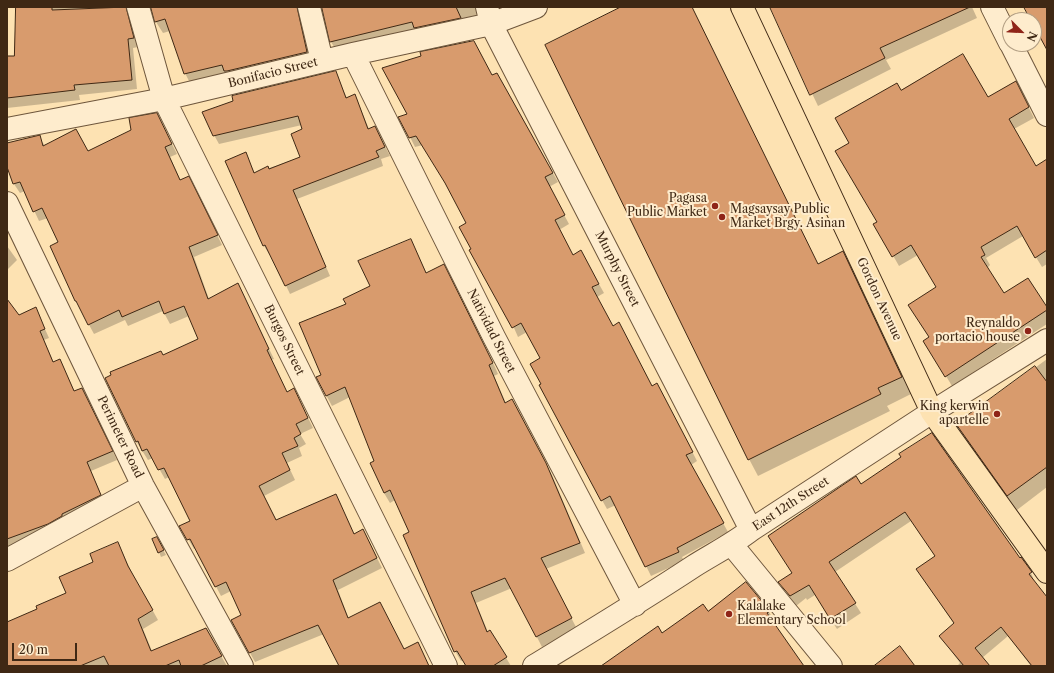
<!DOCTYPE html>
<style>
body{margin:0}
#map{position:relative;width:1054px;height:673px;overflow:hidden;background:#fde2b2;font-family:"Libre Caslon Text",serif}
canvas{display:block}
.frame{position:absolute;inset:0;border:8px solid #3f2814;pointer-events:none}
.north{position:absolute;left:1002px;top:12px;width:40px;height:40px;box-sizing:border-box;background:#feeccd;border:1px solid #b29e83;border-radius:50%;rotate:114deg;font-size:11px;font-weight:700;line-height:16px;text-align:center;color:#3f2814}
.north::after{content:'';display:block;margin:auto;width:14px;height:18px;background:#8f2418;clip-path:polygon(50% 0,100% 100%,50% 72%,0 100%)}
.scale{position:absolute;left:12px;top:643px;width:65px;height:18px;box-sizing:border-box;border:2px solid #3f2814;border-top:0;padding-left:5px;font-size:12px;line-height:14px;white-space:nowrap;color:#3f2814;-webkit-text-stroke:3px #feeccd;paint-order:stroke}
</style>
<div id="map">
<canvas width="1054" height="673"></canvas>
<div class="frame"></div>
<div class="north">N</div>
<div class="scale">20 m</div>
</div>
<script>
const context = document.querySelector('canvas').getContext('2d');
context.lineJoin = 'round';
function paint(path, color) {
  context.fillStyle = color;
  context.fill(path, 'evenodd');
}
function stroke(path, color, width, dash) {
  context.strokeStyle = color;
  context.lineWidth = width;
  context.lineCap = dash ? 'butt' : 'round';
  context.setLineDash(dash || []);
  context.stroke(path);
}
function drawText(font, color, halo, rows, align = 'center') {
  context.font = font + ' "Libre Caslon Text",serif';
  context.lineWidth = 4;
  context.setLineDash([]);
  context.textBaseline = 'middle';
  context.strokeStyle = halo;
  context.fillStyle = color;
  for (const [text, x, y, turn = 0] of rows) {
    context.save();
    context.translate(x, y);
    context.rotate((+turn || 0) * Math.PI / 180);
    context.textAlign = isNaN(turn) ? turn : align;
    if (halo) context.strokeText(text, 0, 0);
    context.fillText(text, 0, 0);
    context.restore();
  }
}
paint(new Path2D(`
 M17,7L125,8L131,18L138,47L133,48L137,89L79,95L80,100L7,108V57H15Z
 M152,7H311L313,63L191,85L185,73L170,31L163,33L156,22Z
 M322,7H484L481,15L338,53L331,42Z
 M624,7H692L818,265L842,252L852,269L911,394L887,406L890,411L758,476L749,459Z
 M771,7H972L977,18L886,60L891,69L818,106Z
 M335,72L347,98L355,95L369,129L380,136L390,156L381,159L383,166L297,199L330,276L290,294L271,254H269L264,246L226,162L245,154L255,173L301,157L303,129L302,125L219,144L214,135Z
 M497,74L558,182L549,187L569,224L559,230L573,256L586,261L604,293L597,297L613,327L652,387L662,393L697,461L691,465L728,532L682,557L684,561L651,576L616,505L607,509L602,500L542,385V359L527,332L518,337L468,223L423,145L415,147L400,117Z
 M901,92L988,98L1021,92L1034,118L1014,129L1035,167L1047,162V264L1042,267L1023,236L986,258L990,265L987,268L1004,294L1047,309V324L952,386L925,341L930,338L937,287L918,255L899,266L875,224L878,222L850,143Z
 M162,124L177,154L170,157L181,181L194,187L222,245L194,257L209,299L238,285L274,359L271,360L287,393L299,399L313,428L300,434L306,444L299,448L302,456L287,463L295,480L264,496L277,521L335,495L354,534L363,530L382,568L338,590L349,619L404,650L417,643L429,666H340L324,634L255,662L232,620L242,616L231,591L221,596L196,548L194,549L181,527L191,522L169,477L165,479L153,458L148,460L136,441L163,356L199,340L189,316L170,324L163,311L128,326L125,320L94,334L76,301L60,242L48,218L39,221L25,191L20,193L14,184L7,160V144L39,137L45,146L88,152Z
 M411,241L427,274L449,275L495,367L498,374L494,376L506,403L518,410L552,475L585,553L546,569L577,629L542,647L512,588L476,603L488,632L490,631L511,666H467L463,660L461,661L455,651L410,533L395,500L390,503L384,493L375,462L350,397L332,406L326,395L322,375L347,305L371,287Z
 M7,246L17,260L7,270Z
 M7,300L18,316L36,309L49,338L44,340L54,363L60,360L75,392L86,397L117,460L91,471L105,504L7,549Z
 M1047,359V487L1017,510L966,439L958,425Z
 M861,485L1019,560L1031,573L1035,583L1047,599V666H1031L1008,636L982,658L989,666H957L960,663L940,636L954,624L917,570L936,557L911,521L835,572L861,613L837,629L815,595L807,600L806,598L796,606L780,582L793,574Z
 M156,538L166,555L161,557L159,552Z
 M118,543L134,577L158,620L143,629L152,651L205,629L227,666H7V623L39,609L67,593L95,562Z
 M746,584L769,612L777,625L775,626L802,666H602L662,634L708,613Z`), '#0003');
const building = new Path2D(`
 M16,7H52V10L126,7L134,38L128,39L132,80L74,85L75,90L7,98V56H14Z
 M151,7H297L307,52L227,71H224L222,65L184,74L165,19L155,22Z
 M322,7H456L461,18L414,28L412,22L330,42Z
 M621,7H692L818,264L843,251L902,377L878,388L881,394L748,460L545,45Z
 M770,7H970L880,48L885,58L810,95Z
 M1024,7H1047V50L1034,26V20H1031Z
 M474,41L492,75L497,73L553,173L545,177L565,215L555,220L573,255L581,250L599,284L592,287L613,326L619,322L652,386L657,383L693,452L686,455L724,523L677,548L679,552L645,567L610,496L601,501L539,385L541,384L530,364L540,358L521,323L512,328L469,250L471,249L459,227L466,223L445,183L416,136L409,138L398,117L407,114L382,68L421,56L420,52Z
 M963,54L988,97L1016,81L1029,107L1009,119L1036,166L1047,159V250L1035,258L1017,226L981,247L985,255L981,257L1004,293L1028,278L1047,307V310L945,377L923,341L929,337L908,305L936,287L911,245L892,257L873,224L877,222L835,151L849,143L835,118L897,83L901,90Z
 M336,71L346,98L355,94L368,129L375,126L385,147L376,151L379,157L293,190L326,267L285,286L265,245L263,246L225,161L246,152L254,173L268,166L269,169L300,157L291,134L302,129L298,116L213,136L202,112L233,101L232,96Z
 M157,113L172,144L165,147L180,180L189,176L218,235L189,247L208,299L238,283L269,349L267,350L287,392L294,388L308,418L296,424L301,434L294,438L298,446L282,453L290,470L259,486L276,520L336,494L354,534L363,529L377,558L333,580L348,618L380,602L404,649L418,642L429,666H339L318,625L249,653L231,620L241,615L226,582L215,587L190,539L187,540L179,526L190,521L164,468L158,470L147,449L142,451L138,441L136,442L105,378L111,375L110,372L161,351L163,355L198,339L184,306L164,314L159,301L122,317L119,310L88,325L76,301H75L50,246L58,242L42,208L33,212L20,182L13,184L7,167V143L40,135L43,146L76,129L88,151L131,130L129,118Z
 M411,239L426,273L444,264L489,355L493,363L489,365L505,403L512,399L546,463L580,543L541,558L572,618L536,637L505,578L471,592L487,632L490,630L507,657L493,666H466L457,651L454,652L403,535L409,532L390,490L384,493L370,463L374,461L345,387L326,396L316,377L321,375L299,323L346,304L343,299L370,286L358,261Z
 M7,299L19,315L36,307L45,329L40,331L53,362L60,359L74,391L82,388L113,451L87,462L101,495L62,514V516L48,524L7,539Z
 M1035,366L1047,382V467L1007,496L956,424Z
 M932,433L1020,558L1021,557L1032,572L1029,574L1047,597V666H1032L1001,627L975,648L990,666H964L939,636L954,623L916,569L935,556L905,512L829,562L856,603L830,619L809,585L790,596L778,582L792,573L768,536L856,476L861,484L901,457L899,454Z
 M157,537L164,550L158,553L152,539Z
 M118,542L128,566L153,610L138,619L151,651L206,628L222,656L201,666H181L179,660L165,666H109L104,656L80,666H7V622L37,609L36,606L66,593L59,577L93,562L90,554Z
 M746,582L770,611L767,613L804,666H601L658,626L662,633L703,604L708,611Z
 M900,646L915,666H874Z`);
paint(building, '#d89b6d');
stroke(building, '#3f2814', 1);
const minor = new Path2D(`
 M138,7L164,99L446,666
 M309,7L322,61
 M487,7L491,24L751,530
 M992,7L1010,43
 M1011,44L1047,115
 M353,54L494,337L635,605
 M7,129L164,99L353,54L491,24L536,7
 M7,203L143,486L242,666
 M732,545L831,666
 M7,560L143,486
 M534,666C588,633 641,601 694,566C713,554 733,544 751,530L932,412L1047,340`);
const major = new Path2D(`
 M742,7L932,412L1047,572`);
stroke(minor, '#6e563c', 24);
stroke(major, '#3f2814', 24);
stroke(minor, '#feeccd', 22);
stroke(major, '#fde2b2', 22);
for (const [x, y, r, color] of [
 [715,206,4,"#8f2418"],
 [722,217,4,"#8f2418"],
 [1028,331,4,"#8f2418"],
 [997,414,4,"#8f2418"],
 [729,614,4,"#8f2418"]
]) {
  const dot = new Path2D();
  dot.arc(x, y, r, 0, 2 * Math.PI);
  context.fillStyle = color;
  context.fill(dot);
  stroke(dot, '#feeccd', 1.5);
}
drawText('12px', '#3f2814', '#feeccd', [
 ["Bonifacio Street",273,73,-14],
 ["Murphy Street",617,269,63],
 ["Gordon Avenue",879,299,65],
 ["Natividad Street",491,331,63],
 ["Burgos Street",284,340,64],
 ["Perimeter Road",120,437,64],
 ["East 12th Street",791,504,-33]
]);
drawText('12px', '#3f2814', '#feeccd', [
 ["Pagasa",707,199],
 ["Public Market",707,213],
 ["Magsaysay Public",730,210,"left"],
 ["Market Brgy. Asinan",730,224,"left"],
 ["Reynaldo",1020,324],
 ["portacio house",1020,338],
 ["King kerwin",989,407],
 ["apartelle",989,421],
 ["Kalalake",737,607,"left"],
 ["Elementary School",737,621,"left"]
], 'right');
</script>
